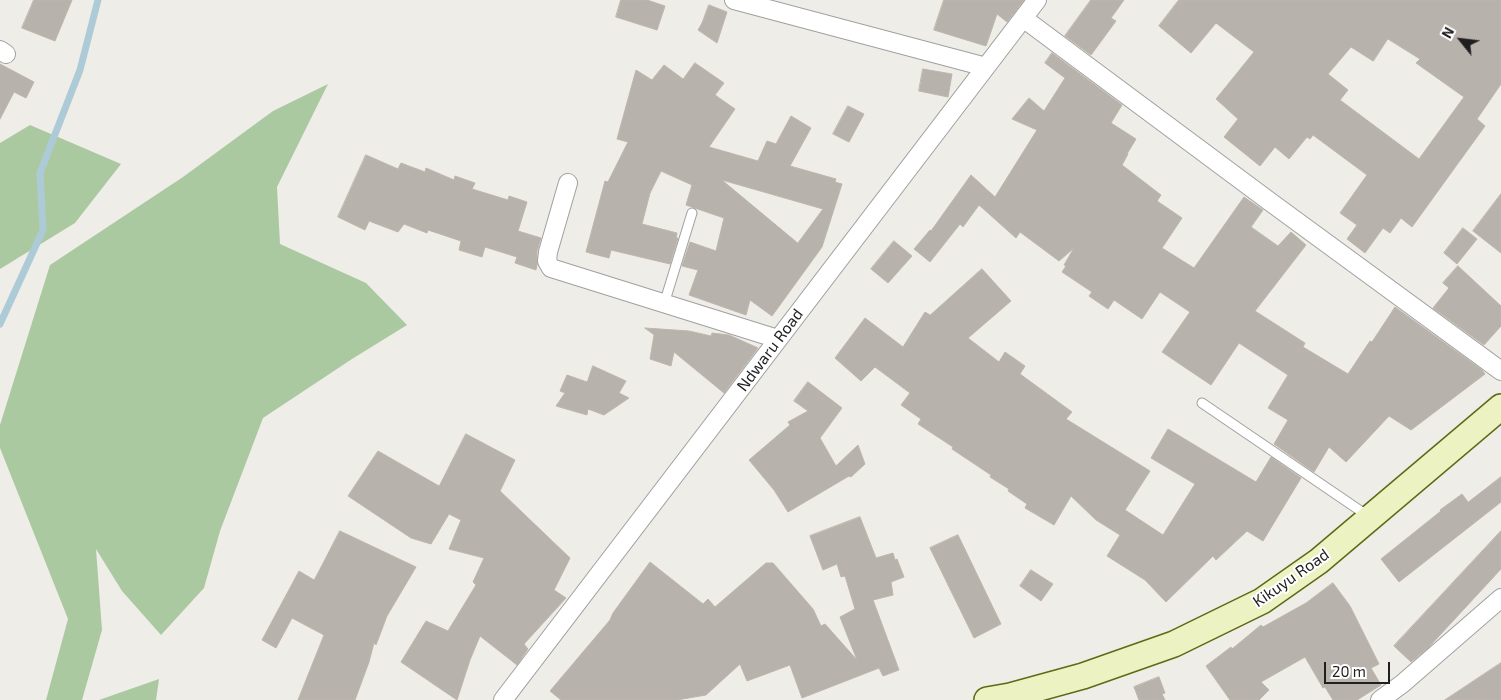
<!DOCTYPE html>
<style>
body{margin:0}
#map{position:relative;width:1501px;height:700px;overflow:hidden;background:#efede7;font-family:"Exo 2",sans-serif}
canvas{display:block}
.north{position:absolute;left:1436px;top:15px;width:50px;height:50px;-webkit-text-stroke:4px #fff;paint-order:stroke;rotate:299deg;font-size:14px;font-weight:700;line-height:20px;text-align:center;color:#1f1f1f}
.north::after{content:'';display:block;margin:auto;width:18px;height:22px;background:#1f1f1f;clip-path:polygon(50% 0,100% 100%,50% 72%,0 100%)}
.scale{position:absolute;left:1324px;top:662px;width:66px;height:22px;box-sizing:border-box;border:2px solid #1f1f1f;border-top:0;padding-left:6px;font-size:15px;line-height:18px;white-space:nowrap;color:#1f1f1f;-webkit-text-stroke:4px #fff;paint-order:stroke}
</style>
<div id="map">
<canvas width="1501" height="700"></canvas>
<div class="north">N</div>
<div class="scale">20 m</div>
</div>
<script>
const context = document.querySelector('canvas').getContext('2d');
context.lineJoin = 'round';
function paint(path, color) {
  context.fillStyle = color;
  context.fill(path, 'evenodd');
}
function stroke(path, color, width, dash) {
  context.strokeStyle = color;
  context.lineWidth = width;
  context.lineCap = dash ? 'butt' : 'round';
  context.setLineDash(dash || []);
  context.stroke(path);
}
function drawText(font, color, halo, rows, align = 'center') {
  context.font = font + ' "Exo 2",sans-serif';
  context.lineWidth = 4;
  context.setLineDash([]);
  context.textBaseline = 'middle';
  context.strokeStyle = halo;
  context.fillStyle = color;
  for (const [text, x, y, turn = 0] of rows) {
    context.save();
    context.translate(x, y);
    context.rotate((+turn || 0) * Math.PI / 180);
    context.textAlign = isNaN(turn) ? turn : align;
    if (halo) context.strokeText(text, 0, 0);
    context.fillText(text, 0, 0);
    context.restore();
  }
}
paint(new Path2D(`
 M328,84L277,187L280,244L366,283L407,325L352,359L263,418L220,531L204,588L161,635L122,591L96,549L102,630L82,700H46L68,619L0,448V425L50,265L183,177L273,111Z
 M30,125L121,164L75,223L0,269V143Z
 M159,679L156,700H99Z`), '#abc9a1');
stroke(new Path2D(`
 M0,324L43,230L40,173L80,70L98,0`), '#adcbd7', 7);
const building = new Path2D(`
 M34,0H72L55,41L22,28Z
 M621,0H647L665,6L657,30L616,17Z
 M944,0H1024L1007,22L997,14L986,46L934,30Z
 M1091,0H1124L1111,18L1116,21L1091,55L1065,36Z
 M1179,0H1501V84L1477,119L1485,126L1412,227L1401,218L1390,233L1383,228L1365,253L1347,239L1357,225L1340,213L1367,175L1313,135L1310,139L1307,137L1289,159L1275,147L1260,166L1224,137L1238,119L1216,99L1254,52L1216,23L1191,53L1159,26ZM1388,39L1420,59L1416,63L1464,97L1419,159L1340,100L1348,90L1328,74L1351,47L1373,61Z
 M709,5L727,12L717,43L698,30L702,23Z
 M1052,53L1122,105L1111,123L1136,139L1127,154H1128L1122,165L1161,195L1157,201L1182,218L1162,248L1194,268L1244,197L1263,210L1251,227L1278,246L1291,232L1306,245L1255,311L1305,343L1303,347L1348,374L1370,341L1372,342L1395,307L1482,370L1485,374L1411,430L1389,416L1346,462L1329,447L1314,472L1274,444L1288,420L1268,408L1288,375L1239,343L1211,385L1162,352L1190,312L1160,292L1142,319L1114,300L1108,309L1089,296L1092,292L1062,272L1066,266L1064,265L1074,248L1059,261L1020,232L1016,238L979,205L963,227L960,224L930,262L914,249L930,230L931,231L971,175L995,197L1037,130L1012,119L1029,98L1044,111L1065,78L1045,63Z
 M695,63L724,83L715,95L735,109L709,147L758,161L767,141L776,144L791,116L811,128L790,166L836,179L835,182L842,184L822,247L772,316L750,300L746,315L689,295L698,270L682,266L690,242L716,251L724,218L686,205L692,185L661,171L650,193L642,224L677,233L676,238H678L670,264L611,250L609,258L586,252L605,181L608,182L628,142L617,139L636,70L652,80L664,65L683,79ZM722,180L823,209L798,243Z
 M0,64L34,82L26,98L14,92L0,119Z
 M923,69L952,74L948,97L919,91Z
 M848,106L864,114L849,142L833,134Z
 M366,155L398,169L401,163L425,172L426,168L454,180L455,176L475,183L472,189L508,200L509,196L527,202L518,231L541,238L537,251V265L536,270L515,263L517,257L485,247L482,257L459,250L461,241L428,230L427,233L404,224L398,232L369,221L365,230L338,217Z
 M1501,194V253L1473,231Z
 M1463,228L1477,239L1457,264L1444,253Z
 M894,241L912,256L888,283L871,269Z
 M1458,266L1501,306V326L1484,345L1433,308L1449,288L1443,283Z
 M982,269L1011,301L968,338L999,362L1005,352L1025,366L1020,374L1072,412L1066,419L1150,471L1125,510L1163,535L1195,484L1151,458L1168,429L1256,482L1271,457L1301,478L1263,541L1247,531L1216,560L1213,556L1166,602L1145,580L1107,556L1120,535L1096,520L1071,496L1054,525L1025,508L1027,504L1008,491L1009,489L990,477L991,475L952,449L953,447L918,424L921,419L901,405L910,393L875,367L861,381L835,358L865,318L903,347L925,312L930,315Z
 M645,328L689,331L711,336L712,333L729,335L758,348L724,393L674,352L671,366L650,359L654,335Z
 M593,366L626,381L619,393L629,398L604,415L588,409L587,415L556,406L565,393L560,391L567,375L587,382Z
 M808,382L842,408L820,438L836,466L858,445L865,464L851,477L849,476L788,512L774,490L749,460L790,425L788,422L808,411L794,401Z
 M466,434L515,460L500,491L570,558L554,590L566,598L524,644L528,649L517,665L480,636L470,660L457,700L401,662L426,621L448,631L476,585L473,582L484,558L449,549L461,520L449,514L431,544L411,538L348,496L378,451L439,486Z
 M1501,477V502L1399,582L1381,559L1441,511L1440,510L1462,494L1468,502Z
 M860,517L876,558L893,553L895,560L897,559L904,577L891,582L893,595L873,600L899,670L883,676L879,668L802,698L790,665L747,681L740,664L706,695L677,700H561L550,691L610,620L613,613L650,562L703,604L708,599L715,607L766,563H773L813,609L821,626L825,624L857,660L840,617L855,609L845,576L841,577L837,564L823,570L810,536Z
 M340,531L416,567L387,616L376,645L374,643L369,662L355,700H298L324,635L292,618L276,648L262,640L299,571L314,580Z
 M1501,531V569L1428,648L1411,662L1394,646Z
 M958,535L1001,624L974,638L930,548Z
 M1031,570L1053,584L1041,601L1020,586Z
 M1333,583L1350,606L1379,664L1371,668L1381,685L1357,700H1333L1325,687L1323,688L1305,657L1261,682L1269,690L1259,700H1230L1206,666L1231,647L1232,649L1261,625L1263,627L1306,603Z
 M1501,663V700H1445Z
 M1159,677L1165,693L1162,694L1165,700H1139L1134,687Z`);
paint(building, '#b8b2ad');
stroke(building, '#bfb5ab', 1);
const lane = new Path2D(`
 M664,304L692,213
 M1202,403L1368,516`);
const street = new Path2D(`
 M734,0L986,67
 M1023,18L1269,201L1501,371
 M0,50L6,54
 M568,183L548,252L547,261L551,268L778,339
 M503,700L1037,0
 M1380,700L1402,684L1501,598`);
const secondary = new Path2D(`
 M987,700L1010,696L1083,676L1174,644L1262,601L1319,561L1501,407`);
stroke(lane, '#a0a0a0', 11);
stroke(street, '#a0a0a0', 20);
stroke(secondary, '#5c6a12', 28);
stroke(lane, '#fff', 9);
stroke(street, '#fff', 18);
stroke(secondary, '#edf2c2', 25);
drawText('16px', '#1f1f1f', '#fff', [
 ["Ndwaru Road",770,350,-53],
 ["Kikuyu Road",1291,578,-35]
]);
</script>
